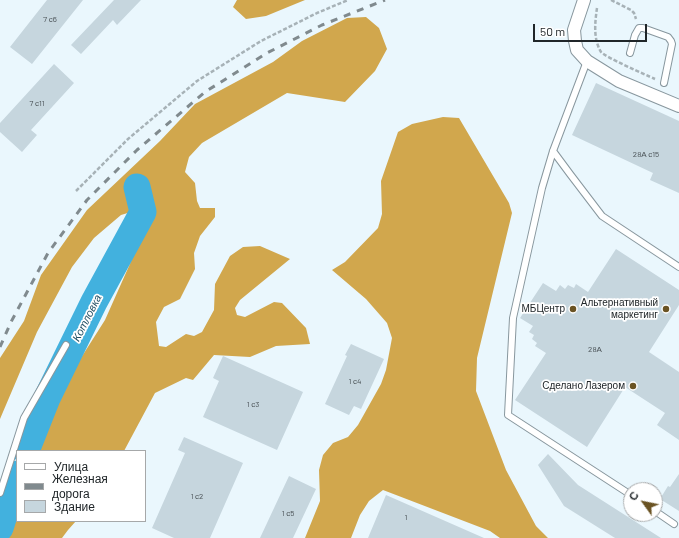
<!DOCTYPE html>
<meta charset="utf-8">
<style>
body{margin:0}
#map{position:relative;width:679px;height:538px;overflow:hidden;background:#eaf7fd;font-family:Barlow,sans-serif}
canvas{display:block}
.legend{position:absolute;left:16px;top:450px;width:130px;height:72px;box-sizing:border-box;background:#fff;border:1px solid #a6a8a9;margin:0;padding:5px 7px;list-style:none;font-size:12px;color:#202629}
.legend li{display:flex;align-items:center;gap:8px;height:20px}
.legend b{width:20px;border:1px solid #a6a8a9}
.north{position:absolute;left:623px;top:482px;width:40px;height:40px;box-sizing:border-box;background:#fff;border:1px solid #a6a8a9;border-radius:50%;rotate:303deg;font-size:11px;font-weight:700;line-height:16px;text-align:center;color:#202629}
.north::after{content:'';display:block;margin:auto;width:14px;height:18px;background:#6a5323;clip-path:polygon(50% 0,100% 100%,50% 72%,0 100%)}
.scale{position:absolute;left:533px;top:24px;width:114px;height:18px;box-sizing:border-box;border:2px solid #202629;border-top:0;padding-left:5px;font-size:12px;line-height:14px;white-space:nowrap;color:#202629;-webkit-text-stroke:3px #fff;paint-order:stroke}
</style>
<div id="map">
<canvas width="679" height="538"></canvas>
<ul class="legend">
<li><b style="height:5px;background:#fff"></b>Улица</li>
<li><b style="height:5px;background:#808a8e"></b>Железная дорога</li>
<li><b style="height:11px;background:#c6d6de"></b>Здание</li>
</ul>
<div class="north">С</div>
<div class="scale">50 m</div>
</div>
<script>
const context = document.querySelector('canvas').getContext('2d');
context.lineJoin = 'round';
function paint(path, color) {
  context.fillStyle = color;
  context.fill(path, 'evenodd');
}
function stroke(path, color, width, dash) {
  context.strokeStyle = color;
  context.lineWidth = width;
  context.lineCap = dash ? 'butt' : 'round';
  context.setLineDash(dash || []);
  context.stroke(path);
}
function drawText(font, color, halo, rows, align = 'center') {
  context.font = font + ' Barlow,sans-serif';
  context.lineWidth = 3.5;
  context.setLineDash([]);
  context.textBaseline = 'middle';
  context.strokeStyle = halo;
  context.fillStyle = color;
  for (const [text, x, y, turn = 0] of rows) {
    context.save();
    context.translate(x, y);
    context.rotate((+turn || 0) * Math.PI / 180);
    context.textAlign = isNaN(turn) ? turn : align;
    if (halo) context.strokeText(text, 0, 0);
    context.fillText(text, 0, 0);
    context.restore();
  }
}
paint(new Path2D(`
 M237,0H305L266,16L246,19L233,7Z
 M366,17L379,28L387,49L375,71L345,102L287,93L202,143L189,157L185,172L195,183L197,201L200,208H215V217L200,236L194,253L195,269L180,299L164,307L156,322L159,346L166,347L186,334L194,336L202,332L214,310L215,284L230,256L243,247L260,246L290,259L240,300L235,308L237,315L245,317L274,302L282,303L306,328L310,344L276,346L250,357L214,355L193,380L186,378L155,393L124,451H24L25,446L105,320L145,230L131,212L121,215L94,238L72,267L37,332L0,419V358L24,321L41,275L87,210L160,141L195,104L273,62L302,41L347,18Z
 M443,117L459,118L509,203L512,213L477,358L476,391L506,470L536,526L548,538H500L490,531L383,490L369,501L360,515L351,538H305L320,501L319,470L323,455L333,443L348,437L358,425L381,384L386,370L392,338L387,323L366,299L332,270L345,262L378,228L382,214L381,181L398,132L412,124Z
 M17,474V521H76L68,530L62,538H0V533Z`), '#d1a74d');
stroke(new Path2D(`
 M26,451L47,398L94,302L143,212L137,187
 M0,528L17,474`), '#42b1de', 27);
paint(new Path2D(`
 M47,0H83L32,64L10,47Z
 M114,0H141L117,25L113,20L81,54L71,45Z
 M54,64L74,83L31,130L37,135L22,152L0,132V123Z
 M596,83L679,121V193L650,180L653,173L572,135Z
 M616,249L679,290V305L649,352L679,372V440L657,425L665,413L625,387L587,447L515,400L546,353L535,346L537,343L532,339L534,335L529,332L533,326L520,318L543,283L556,291L560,285L565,289L568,285L574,288L576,284L588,292Z
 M351,344L384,359L361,409L354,406L349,415L325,404L347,356L345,355Z
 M223,356L303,392L277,450L203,417L219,381L213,378Z
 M184,437L243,463L210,538H174L152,528L185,453L178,450Z
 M548,454L578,485L661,538H615L564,506L538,465Z
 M679,474V511L660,499L668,486L670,487Z
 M289,476L316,489L293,538H260Z
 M386,495L484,538H368Z`), '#c6d6de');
const service = new Path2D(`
 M630,53L635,35L639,28H643L668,37L671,41L672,44L664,83
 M587,61L553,151L542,188L513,318L508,415L631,495
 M553,151L570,174L602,216L679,267
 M0,493L24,418L66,345
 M655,511L674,524`);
const minor = new Path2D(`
 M584,0L574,30L575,41L577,50L587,61L619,81L679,106`);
stroke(service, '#88979e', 8);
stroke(minor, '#88979e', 14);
stroke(new Path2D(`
 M611,0L631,10L634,13L636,19
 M597,8C595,22 593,39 601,52C605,57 646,75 655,79
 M76,191L128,139L197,81L261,41L317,13L348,0`), '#a7b2b7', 2.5, [4, 2]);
stroke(service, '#fff', 6);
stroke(minor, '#fff', 12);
stroke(new Path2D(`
 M0,347L11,322L48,253L87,200L137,150L205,92L267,53L322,25L385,0`), '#808a8e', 3, [7, 7]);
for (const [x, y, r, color] of [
 [573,309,4,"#6a5323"],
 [666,309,4,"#6a5323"],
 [633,386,4,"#6a5323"]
]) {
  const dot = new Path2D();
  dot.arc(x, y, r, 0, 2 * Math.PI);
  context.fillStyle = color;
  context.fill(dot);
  stroke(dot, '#fff', 1.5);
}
drawText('8px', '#4a5256', null, [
 ["7 с6",50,19],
 ["7 с11",37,103],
 ["28А с15",646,154],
 ["28А",595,349],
 ["1 с4",355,381],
 ["1 с3",253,404],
 ["1 с2",197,496],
 ["1 с5",288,513],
 ["1",406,517]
]);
drawText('10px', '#202629', '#fff', [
 ["Альтернативный",658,303],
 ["маркетинг",658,315],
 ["МБЦентр",565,309],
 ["Сделано Лазером",625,386]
], 'right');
drawText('italic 11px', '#245165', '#fff', [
 ["Котловка",87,318,-63]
]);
</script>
